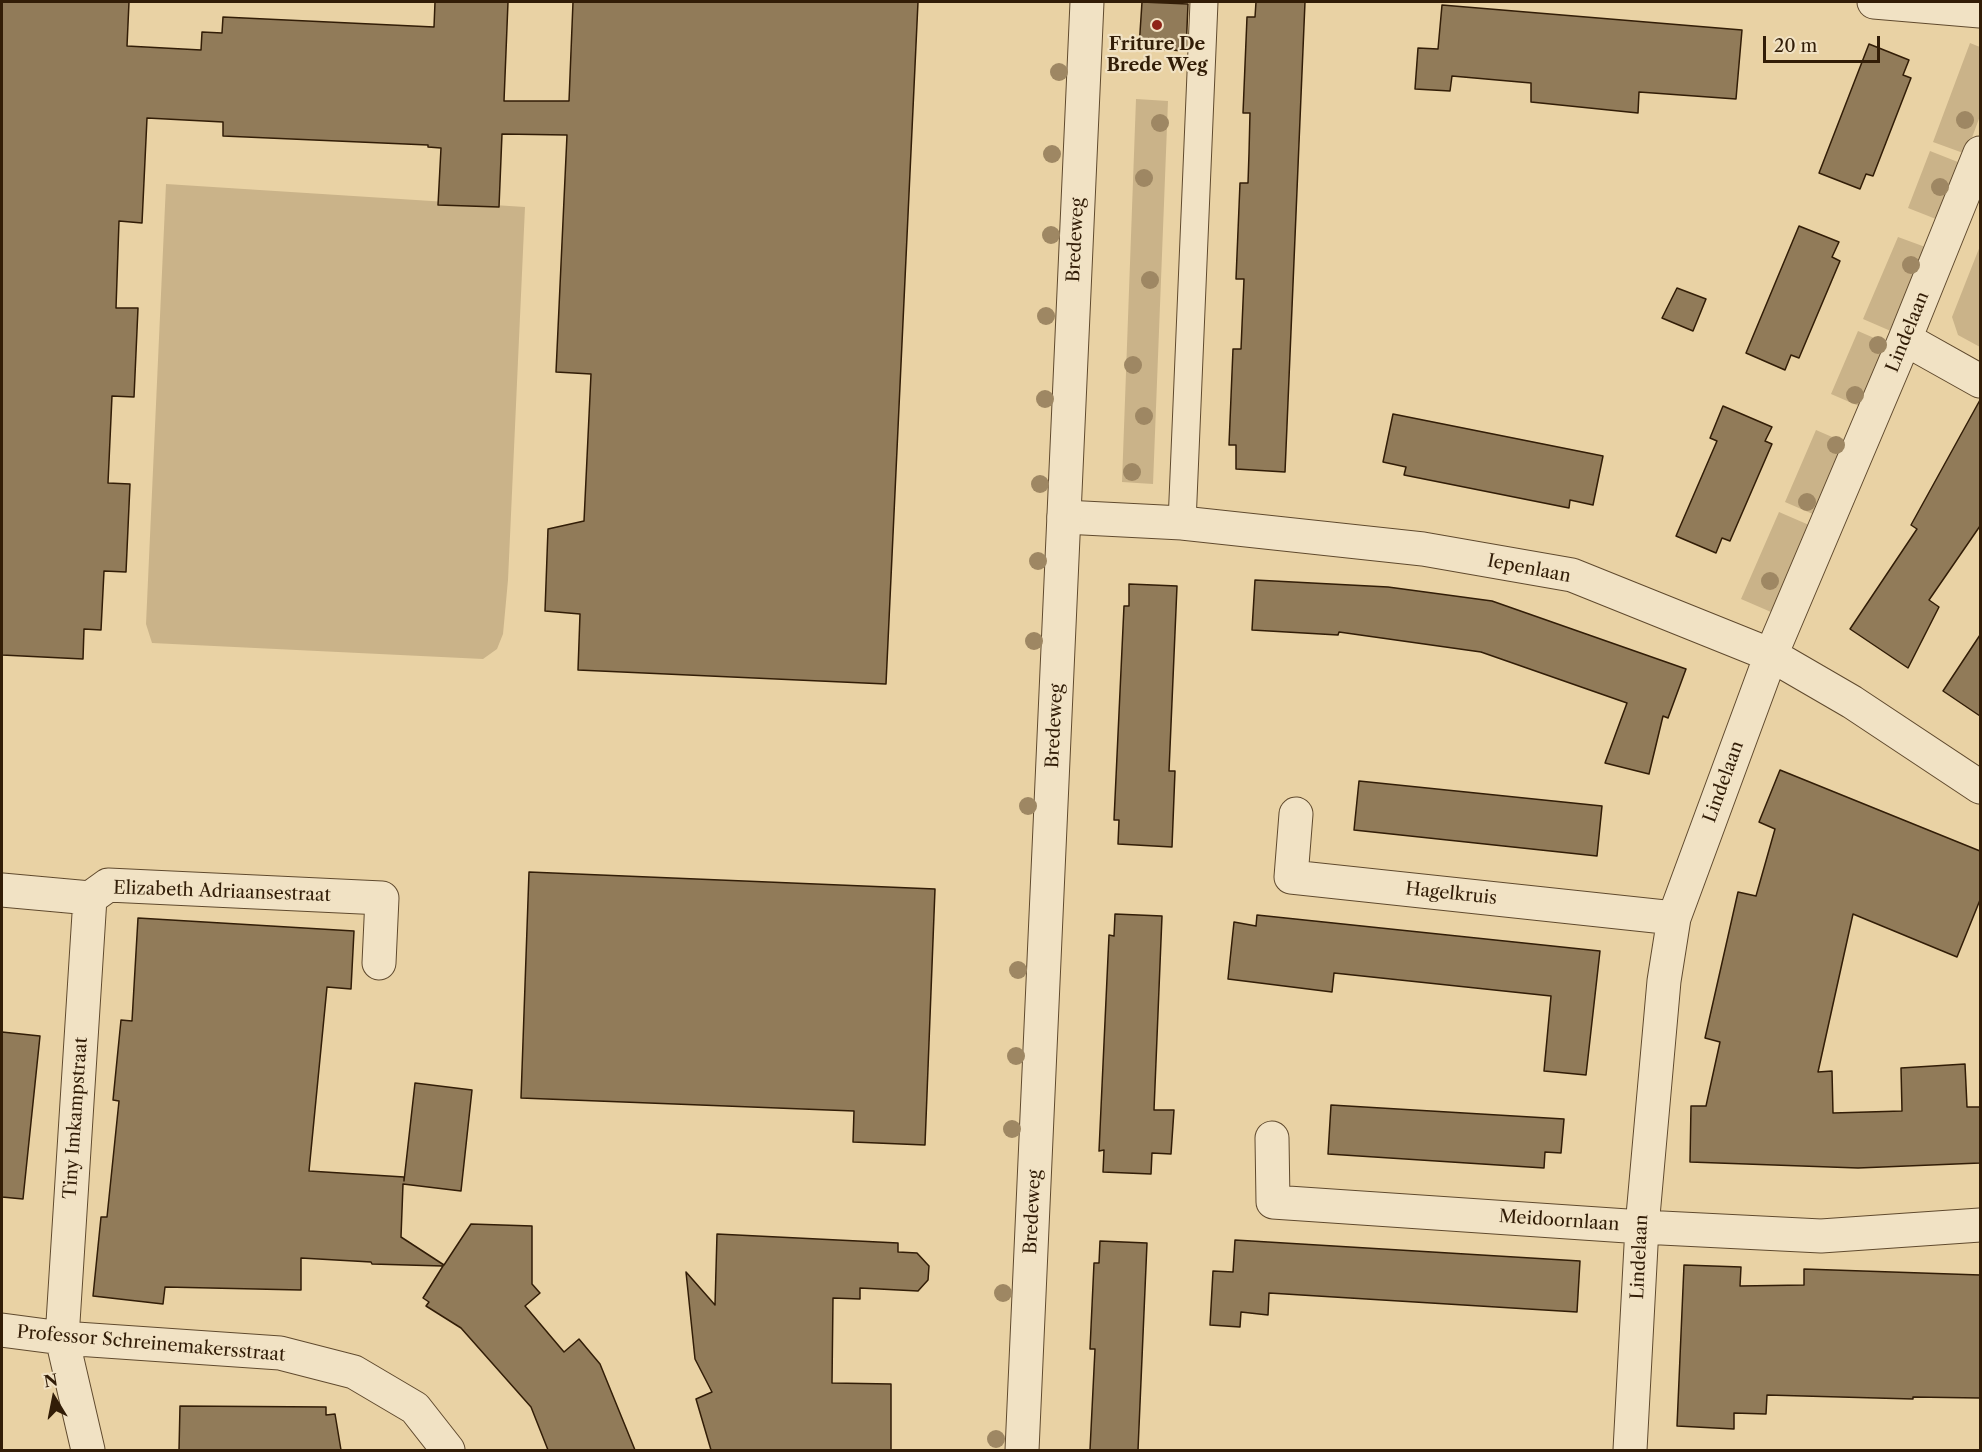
<!DOCTYPE html>
<style>
body{margin:0}
#map{position:relative;width:1982px;height:1452px;overflow:hidden;background:#e9d2a4;font-family:"Libre Caslon Text",serif}
canvas{display:block}
.frame{position:absolute;inset:0;border:3px solid #321d07;pointer-events:none}
.north{position:absolute;left:24px;top:1368px;width:60px;height:60px;-webkit-text-stroke:4px #f1e2c4;paint-order:stroke;rotate:350deg;font-size:16px;font-weight:700;line-height:24px;text-align:center;color:#321d07}
.north::after{content:'';display:block;margin:auto;width:21px;height:27px;background:#321d07;clip-path:polygon(50% 0,100% 100%,50% 72%,0 100%)}
.scale{position:absolute;left:1763px;top:36px;width:117px;height:27px;box-sizing:border-box;border:3px solid #321d07;border-top:0;padding-left:8px;font-size:18px;line-height:21px;white-space:nowrap;color:#321d07;-webkit-text-stroke:4px #f1e2c4;paint-order:stroke}
</style>
<div id="map">
<canvas width="1982" height="1452"></canvas>
<div class="frame"></div>
<div class="north">N</div>
<div class="scale">20 m</div>
</div>
<script>
const context = document.querySelector('canvas').getContext('2d');
context.lineJoin = 'round';
function paint(path, color) {
  context.fillStyle = color;
  context.fill(path, 'evenodd');
}
function stroke(path, color, width, dash) {
  context.strokeStyle = color;
  context.lineWidth = width;
  context.lineCap = dash ? 'butt' : 'round';
  context.setLineDash(dash || []);
  context.stroke(path);
}
function drawText(font, color, halo, rows, align = 'center') {
  context.font = font + ' "Libre Caslon Text",serif';
  context.lineWidth = 4.5;
  context.setLineDash([]);
  context.textBaseline = 'middle';
  context.strokeStyle = halo;
  context.fillStyle = color;
  for (const [text, x, y, turn = 0] of rows) {
    context.save();
    context.translate(x, y);
    context.rotate((+turn || 0) * Math.PI / 180);
    context.textAlign = isNaN(turn) ? turn : align;
    if (halo) context.strokeText(text, 0, 0);
    context.fillText(text, 0, 0);
    context.restore();
  }
}
paint(new Path2D(`
 M1970,43L1980,47V116L1966,154L1933,142Z
 M1136,99L1168,101L1153,484L1122,482Z
 M1930,151L1963,164L1941,221L1908,208Z
 M166,184L525,207L508,580L503,634L497,649L483,659L152,643L146,624Z
 M1898,237L1928,248L1893,332L1863,319Z
 M1980,246V347L1958,335L1952,317Z
 M1858,331L1888,344L1861,407L1831,394Z
 M1816,430L1846,443L1815,515L1785,502Z
 M1779,512L1809,525L1771,612L1741,599Z`), '#cab389');
const building = new Path2D(`
 M2,2H129L127,46L201,50L202,32L222,33L223,17L434,27L435,2H508L504,101H569L573,2H918L886,684L578,670L580,614L545,611L548,529L584,521L591,374L556,372L567,135L502,134L499,207L438,205L441,148L428,147V145L223,136V122L147,118L142,223L119,221L116,308H138L134,397L112,396L108,483L130,484L126,572L104,571L101,630L84,629L83,659L2,655Z
 M1142,2L1188,4L1186,51L1139,48Z
 M1256,2H1305L1285,472L1236,469V445H1229L1233,349H1241L1244,279H1236L1240,183H1248L1249,153L1250,113H1243L1247,17H1255Z
 M1442,5L1742,30L1736,99L1639,92L1638,113L1531,102V83L1452,76L1450,91L1415,89L1418,48L1438,49Z
 M1869,44L1909,60L1903,75L1911,78L1873,176L1866,174L1860,189L1819,173Z
 M1799,226L1839,242L1832,257L1840,261L1799,358L1791,355L1785,370L1746,353Z
 M1677,288L1706,299L1693,331L1662,318Z
 M1980,400V526L1929,600L1939,607L1908,668L1850,629L1917,529L1911,525Z
 M1723,406L1772,427L1765,441L1772,444L1730,541L1722,538L1716,553L1676,536L1717,441L1710,438Z
 M1393,414L1603,456L1593,505L1570,500L1569,508L1404,475L1406,467L1383,462Z
 M1255,580L1388,587L1492,601L1686,669L1668,718L1663,716L1649,774L1605,763L1627,703L1481,652L1339,632L1338,635L1252,630Z
 M1129,584L1177,586L1169,771H1175L1172,847L1118,844L1119,820H1114L1124,606H1129Z
 M1980,635V716L1943,691Z
 M1780,770L1980,851V900L1957,957L1853,914L1818,1072L1832,1071L1833,1113L1902,1111L1901,1068L1965,1064L1967,1107H1980V1163L1858,1168L1690,1162L1691,1106H1706L1720,1042L1705,1038L1738,892L1756,896L1775,829L1759,822Z
 M1359,781L1602,806L1597,856L1354,830Z
 M529,872L935,889L925,1145L853,1142L854,1111L521,1098Z
 M1115,914L1162,916L1154,1110H1174L1171,1154L1152,1153L1151,1174L1103,1172L1104,1150L1099,1151L1109,935L1114,936Z
 M1257,915L1600,951L1586,1075L1544,1071L1551,996L1334,973L1332,992L1228,979L1234,922L1256,926Z
 M138,918L354,931L351,989L327,987L309,1171L404,1177V1181L415,1083L472,1090L461,1191L403,1184L401,1237L444,1265L471,1224L532,1226V1284L540,1293L525,1306L564,1352L579,1339L600,1364L635,1450H548L531,1407L461,1328L426,1306L429,1302L423,1298L443,1266L372,1264L371,1262L301,1258V1290L165,1287L163,1304L93,1296L101,1217H107L119,1101L113,1100L121,1020L132,1021Z
 M2,1032L40,1036L23,1199L2,1197Z
 M1331,1105L1564,1119L1561,1153L1545,1152L1544,1168L1328,1154Z
 M717,1234L898,1243V1252L917,1253L929,1266L928,1280L918,1291L860,1288V1299L833,1298L832,1383L891,1384V1450H711L696,1399L712,1392L695,1359L686,1272L715,1305Z
 M1235,1240L1580,1261L1577,1312L1269,1293L1268,1315L1241,1312L1240,1327L1210,1325L1213,1271L1233,1272Z
 M1100,1241L1147,1243L1138,1450H1090L1095,1349H1090L1094,1263H1099Z
 M1684,1265L1741,1267L1740,1286L1804,1285V1269L1980,1275V1398L1913,1397V1399L1767,1395L1766,1414L1734,1413V1429L1677,1426Z
 M180,1406L326,1407V1415L335,1414L341,1450H179Z`);
paint(building, '#917b59');
stroke(building, '#321d07', 1.5);
const pedestrian = new Path2D(`
 M1182,523L1204,2`);
const minor = new Path2D(`
 M1874,2L1980,11
 M1905,339L1980,381
 M1064,517L1182,523L1423,549L1572,575L1771,655L1852,702L1980,787
 M1296,814L1291,877L1674,918
 M2,890L90,898L108,885L382,898L379,963
 M1272,1138L1273,1202L1642,1227L1821,1236L1980,1225
 M2,1330L62,1338L280,1353L354,1372L415,1408L448,1450
 M88,1450L62,1338L90,898
 M1630,1450L1642,1227L1664,981L1674,918L1771,655L1905,339L1980,153`);
const tertiary = new Path2D(`
 M1022,1450L1087,2`);
stroke(pedestrian, '#604a2e', 29);
stroke(minor, '#604a2e', 35);
stroke(tertiary, '#604a2e', 35);
stroke(pedestrian, '#f1e2c4', 27);
stroke(minor, '#f1e2c4', 33);
stroke(tertiary, '#f1e2c4', 33);
context.fillStyle = '#9e8763';
for (const [x, y] of [
 [1059,72],
 [1965,120],
 [1160,123],
 [1052,154],
 [1144,178],
 [1940,187],
 [1051,235],
 [1911,265],
 [1150,280],
 [1046,316],
 [1878,345],
 [1133,365],
 [1855,395],
 [1045,399],
 [1144,416],
 [1836,445],
 [1132,472],
 [1040,484],
 [1807,502],
 [1038,561],
 [1770,581],
 [1034,641],
 [1028,806],
 [1018,970],
 [1016,1056],
 [1012,1129],
 [1003,1293],
 [996,1439]
]) {
  context.beginPath();
  context.arc(x, y, 9, 0, 2 * Math.PI);
  context.fill();
}
for (const [x, y, r, color] of [
 [1157,25,6,"#8f2418"]
]) {
  const dot = new Path2D();
  dot.arc(x, y, r, 0, 2 * Math.PI);
  context.fillStyle = color;
  context.fill(dot);
  stroke(dot, '#f1e2c4', 2);
}
drawText('bold 18px', '#321d07', '#f1e2c4', [
 ["Friture De",1157,45],
 ["Brede Weg",1157,66]
]);
drawText('18px', '#321d07', '#f1e2c4', [
 ["Bredeweg",1076,240,-87],
 ["Lindelaan",1908,332,-68],
 ["Iepenlaan",1529,569,11],
 ["Bredeweg",1055,726,-87],
 ["Lindelaan",1724,782,-70],
 ["Elizabeth Adriaansestraat",222,892,2],
 ["Hagelkruis",1451,894,6],
 ["Tiny Imkampstraat",76,1118,-86],
 ["Bredeweg",1033,1212,-87],
 ["Meidoornlaan",1559,1221,4],
 ["Lindelaan",1640,1257,-87],
 ["Professor Schreinemakersstraat",151,1344,5]
]);
</script>
